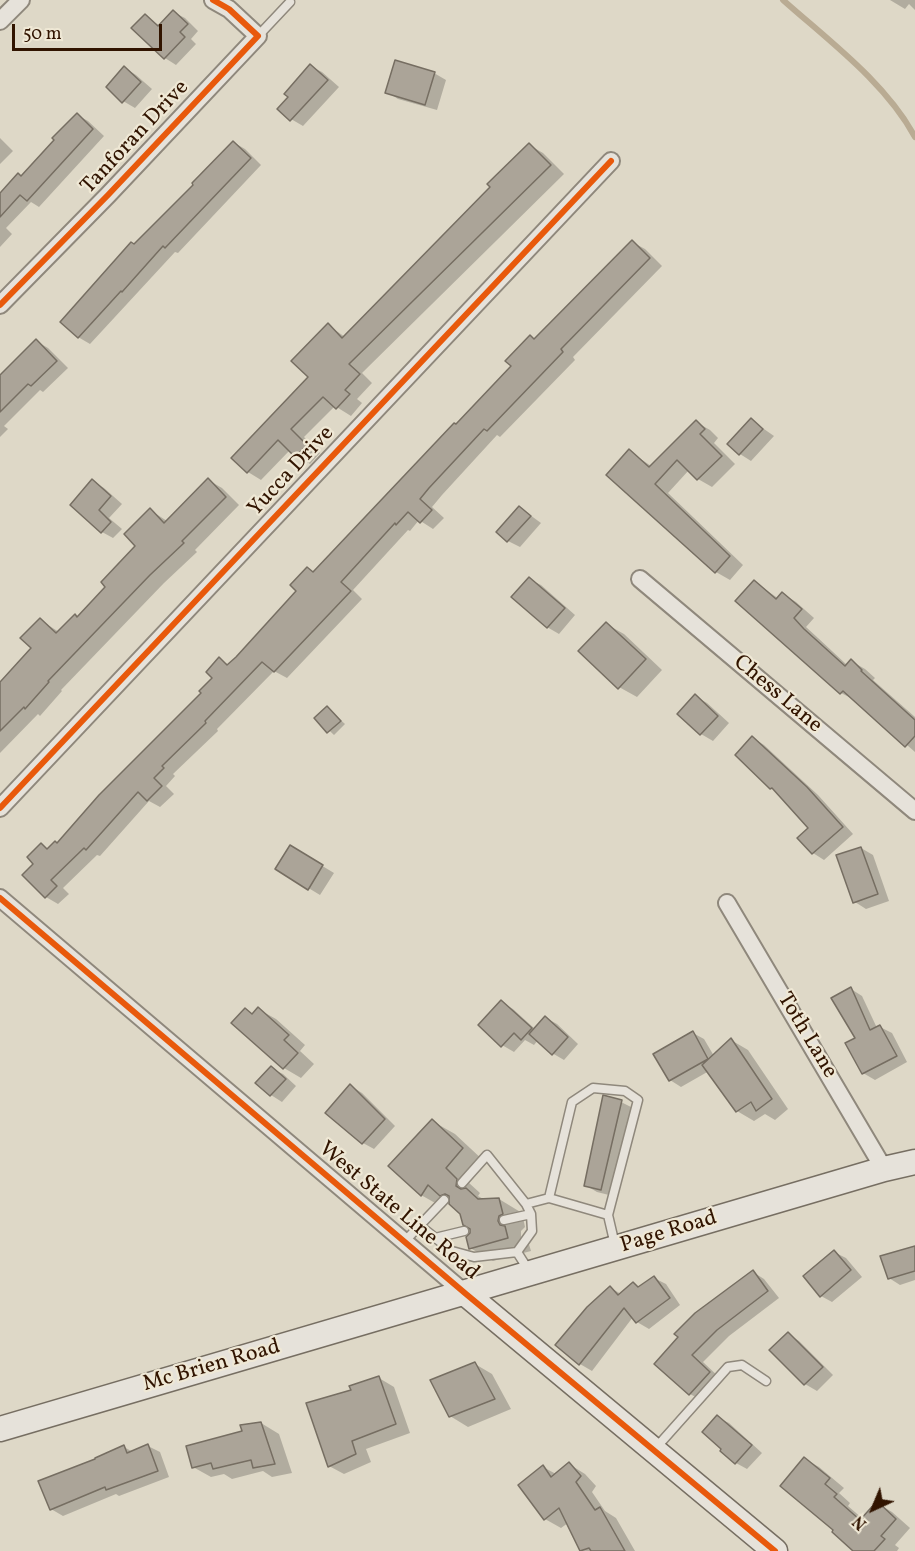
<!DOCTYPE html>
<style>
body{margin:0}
#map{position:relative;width:915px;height:1551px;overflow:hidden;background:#ded8c7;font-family:Vollkorn,serif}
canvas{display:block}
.north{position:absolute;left:843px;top:1479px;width:60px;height:60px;-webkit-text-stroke:4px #efe8d5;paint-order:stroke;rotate:224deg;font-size:16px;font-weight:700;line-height:24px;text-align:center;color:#311400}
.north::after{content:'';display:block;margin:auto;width:21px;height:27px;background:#311400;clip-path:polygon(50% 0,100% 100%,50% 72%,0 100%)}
.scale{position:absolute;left:12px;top:24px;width:150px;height:27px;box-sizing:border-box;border:3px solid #311400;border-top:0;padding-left:8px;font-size:18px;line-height:21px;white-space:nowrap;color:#311400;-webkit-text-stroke:4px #efe8d5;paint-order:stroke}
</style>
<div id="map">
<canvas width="915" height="1551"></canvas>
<div class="north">N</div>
<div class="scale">50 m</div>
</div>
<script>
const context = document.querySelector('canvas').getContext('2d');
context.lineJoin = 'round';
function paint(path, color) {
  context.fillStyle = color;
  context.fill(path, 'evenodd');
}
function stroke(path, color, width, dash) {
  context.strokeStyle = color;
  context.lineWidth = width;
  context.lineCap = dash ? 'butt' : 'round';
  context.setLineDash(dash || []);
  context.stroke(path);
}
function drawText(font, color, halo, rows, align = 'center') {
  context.font = font + ' Vollkorn,serif';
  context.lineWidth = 4.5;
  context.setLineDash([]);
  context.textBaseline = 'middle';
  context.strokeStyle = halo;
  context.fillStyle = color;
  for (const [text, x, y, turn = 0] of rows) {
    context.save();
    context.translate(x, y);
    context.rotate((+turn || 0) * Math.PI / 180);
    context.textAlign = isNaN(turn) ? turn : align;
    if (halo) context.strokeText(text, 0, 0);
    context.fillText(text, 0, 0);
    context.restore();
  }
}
paint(new Path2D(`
 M890,0H915V10L909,4L905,9Z
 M173,12L185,18L198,31L191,39L196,44L176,65L165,58L145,16L160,26Z
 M310,66L322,72L339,87L303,126L291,119L290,97Z
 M125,68L136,75L152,89L135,108L123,101Z
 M434,73L446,80L437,110L398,99L387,92Z
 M77,115L88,121L104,136L39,207L31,202L6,228L12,234L0,247V195L22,177Z
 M0,138L13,151L0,164Z
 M233,142L245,149L261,165L178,253L175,252L90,344L78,337L135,246L196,185Z
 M529,145L543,153L564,174L362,373L372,383L357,399L362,403L351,416L335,406L304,437L320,453L310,464L290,450L261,480L248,472L310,377L328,325L345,337L492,187Z
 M632,242L645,249L662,266L573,357L575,360L500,437L497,435L442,495L432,507L444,518L433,529L419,520L410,531L408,530L353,590L362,599L287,678L274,671L217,729L218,731L173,774L175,776L166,786L174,794L160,807L149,801L100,856L97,855L63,888L69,894L58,904L46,897L35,864L41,845L48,849L57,844L203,693L214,678L219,659L229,665L298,591L307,569L315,573L457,426L535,340Z
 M36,341L48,348L68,368L43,392L40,390L4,426L8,429L0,437V383Z
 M751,420L774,436L751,461L740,454Z
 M696,422L710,430L718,438L714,443L735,464L712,487L698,479L689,470L668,493L743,565L730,580L716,572L629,451L651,466Z
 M208,480L222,488L239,505L195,550L197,552L164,583L61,690L62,691L40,716L38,714L0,753V684L33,648L40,620L59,632L78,618L108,586L137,546L150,510L167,521Z
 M93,481L104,488L122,504L109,518L122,529L113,538L102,532Z
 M519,507L541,523L520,547L508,541Z
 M529,579L541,585L575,615L559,634L547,627Z
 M755,582L779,599L783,594L796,602L814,618L806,627L818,638L847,665L851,661L865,669L875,678L873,680L915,717V752L855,700L841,693Z
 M606,624L624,634L662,670L637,697L619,687Z
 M695,696L707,703L729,723L713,741L701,734L679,714Z
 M327,708L345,724L334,735L316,718Z
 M753,738L764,745L818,795L853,834L824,860L813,853L810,828L777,791L771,788Z
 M291,847L334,873L320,895L277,869Z
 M861,848L873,855L889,901L866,909L855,902Z
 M851,989L862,996L877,1028L880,1027L892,1033L907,1062L875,1080L863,1073Z
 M501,1002L513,1009L535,1029L546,1018L557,1024L578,1044L564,1060L552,1053L538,1040L534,1045L525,1040L514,1052L502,1045Z
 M258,1009L276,1019L305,1045L300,1051L314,1064L301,1078L284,1068L245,1010L253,1015Z
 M693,1033L704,1039L714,1056L731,1040L748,1050L788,1109L775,1120L765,1114L754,1121L737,1111L709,1071L681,1087L670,1080Z
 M271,1068L283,1074L296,1086L282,1102L271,1095Z
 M351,1086L362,1093L395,1126L374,1149L363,1143Z
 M621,1102L633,1108L613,1196L597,1192L585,1185Z
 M432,1121L455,1134L485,1162L468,1182L480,1193L478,1196L485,1200L499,1199L522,1213L525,1227L521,1231V1237L528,1241L531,1251L493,1261L470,1248L471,1228L462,1214L449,1202L444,1208L421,1195ZM438,1191L450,1195V1199Z
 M915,1248V1280L900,1285L889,1278Z
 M834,1252L846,1258L862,1277L832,1302L821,1296Z
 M753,1272L764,1279L779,1298L729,1336L703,1362L721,1379L701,1400L690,1394L656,1363Z
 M654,1278L666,1284L680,1305L649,1329L637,1322L633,1317L592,1371L580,1364L557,1344L611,1288L621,1294L633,1284L640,1288Z
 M788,1334L799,1341L833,1375L817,1391L805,1384L772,1350Z
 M475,1364L492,1374L511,1409L468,1427L450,1416Z
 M379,1378L394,1387L410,1433L366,1449L371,1462L344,1474L329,1466L353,1391Z
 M717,1417L729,1423L762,1453L747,1469L736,1463Z
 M261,1423L279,1434L292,1473L272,1477L263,1471L232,1479L224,1474L211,1477L193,1467L244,1432Z
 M148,1446L160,1452L169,1477L119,1496L116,1494L63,1516L51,1509L97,1460L124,1447L133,1452Z
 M805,1459L819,1467L844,1488L839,1493L850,1503L848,1506L863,1519L877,1503L892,1512L910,1528L895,1545L899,1548L897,1551H856L835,1530Z
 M569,1464L585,1474L596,1486L592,1492L605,1511L616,1518L635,1551H582L568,1523L561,1528L545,1519L543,1467L556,1474Z`), '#0003');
stroke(new Path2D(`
 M783,0C829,41 885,82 915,137`), '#b9ab93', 6);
const building = new Path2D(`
 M173,10L188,24L180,32L185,37L164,59L131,28L145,14L158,26Z
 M395,60L435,72L425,105L385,93Z
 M310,64L328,80L290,121L277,109L288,97L284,94Z
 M124,66L141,82L122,103L106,87Z
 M77,113L93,129L27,201L20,195L0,217V193L18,173L21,176L54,140L52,138Z
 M233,141L251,158L165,248L163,246L122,292L121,291L78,338L60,322L131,242L134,244L193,185L192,183Z
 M529,143L551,165L349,364L360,374L345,390L350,394L336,409L323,397L291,429L307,445L295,457L278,440L247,473L231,458L308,377L291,361L328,323L342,338L490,187L487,184Z
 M632,240L650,258L561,349L563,352L487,431L484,429L429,488L420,499L432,510L420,523L408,512L396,525L395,523L341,582L351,591L274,672L262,662L205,721L206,723L162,766L164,768L154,778L162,786L147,801L138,792L86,850L84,848L51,880L57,886L45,898L22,875L33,864L27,857L41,843L47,849L55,841L57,843L99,795L201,693L199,691L212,678L206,672L219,657L227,665L236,657L296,591L290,585L307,567L313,572L454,423L456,424L511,366L505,361L530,335L534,339Z
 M36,339L57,361L31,386L28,384L0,412V375Z
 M751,418L763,429L739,455L727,444Z
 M696,420L705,429L700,434L722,456L697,480L677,460L655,484L730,556L715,573L606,475L629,449L649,467Z
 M208,478L226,497L182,541L184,543L150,575L48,681L49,682L25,709L24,707L0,731V682L31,648L20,638L40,618L56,633L75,614L77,617L105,587L101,582L135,546L124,534L150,508L164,523Z
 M92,479L111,496L99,510L111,522L101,533L70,505Z
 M519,506L531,516L507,542L496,532Z
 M529,577L565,608L547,628L511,597Z
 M754,580L776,599L782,592L802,609L794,618L804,629L845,666L851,659L862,670L861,671L915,720V736L905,747L843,691L840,694L735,601Z
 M606,622L646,659L618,689L578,651Z
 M695,694L718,716L700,735L677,714Z
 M327,706L341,721L327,733L314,718Z
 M752,736L807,787L843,827L812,854L797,838L808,828L772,788L770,789L735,755Z
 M290,845L323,865L308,890L275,869Z
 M861,847L878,894L853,903L836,855Z
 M851,987L870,1030L880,1025L897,1056L862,1074L845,1043L855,1038L831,998Z
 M501,1000L532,1028L521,1040L514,1033L501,1047L478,1025Z
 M258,1007L289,1035L284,1040L298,1053L283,1069L231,1023L245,1008L252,1014Z
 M545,1016L568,1037L552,1055L529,1034Z
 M693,1031L708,1059L669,1081L653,1054Z
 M731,1038L772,1099L756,1111L751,1102L736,1112L702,1065Z
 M271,1066L286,1079L270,1096L255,1083Z
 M350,1084L385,1119L362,1144L325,1113Z
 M603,1095L622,1100L601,1190L584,1186Z
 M432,1119L463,1148L446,1168L457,1179L456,1186L461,1189L466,1188L478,1199L499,1198L503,1214L499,1216L498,1221L500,1225L505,1226L508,1238L469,1249L466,1237L470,1233V1229L463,1225L460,1214L449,1204V1196L445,1194L440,1196L428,1185L421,1196L388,1166Z
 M915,1246V1271L888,1279L880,1256Z
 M834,1250L851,1270L820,1297L803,1276Z
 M753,1270L768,1291L717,1330L692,1355L710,1372L689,1395L654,1364L678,1337L674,1334L695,1313Z
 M654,1276L670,1298L636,1323L624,1308L579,1365L555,1345L587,1307L610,1286L618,1295L633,1282L638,1287Z
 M788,1332L823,1367L804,1385L769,1350Z
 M475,1362L495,1399L449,1417L430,1380Z
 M379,1376L396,1424L352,1441L356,1454L328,1467L306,1403L351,1390L349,1386Z
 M717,1415L752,1445L735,1464L720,1451L721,1449L702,1432Z
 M261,1422L275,1464L253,1468L251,1460L213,1469L211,1463L192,1468L186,1446L242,1431L240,1425Z
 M148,1444L158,1471L106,1490L105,1487L50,1510L38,1481L95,1459V1458L124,1445L127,1453Z
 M804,1457L830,1478L825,1484L837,1494L834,1497L860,1520L877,1501L896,1519L881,1536L885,1539L874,1551H853L832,1532L833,1530L780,1486Z
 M569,1462L581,1476L576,1482L595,1510L600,1507L625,1551H591L589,1548L580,1551L559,1508L544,1520L518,1485L543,1465L551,1477Z`);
paint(building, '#aba498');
stroke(building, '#766e62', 1.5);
const lane = new Path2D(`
 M258,36L290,2
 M462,1183L487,1155L526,1204L531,1214L532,1231L517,1252L529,1271
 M526,1204L549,1198
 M608,1215L549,1198L572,1102L593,1088L625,1091L638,1100L608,1215L615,1245
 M504,1220L531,1214
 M419,1225L452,1251L474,1257L517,1252
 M435,1238L464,1231
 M405,1241L444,1200
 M654,1450L728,1367L742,1365L766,1381`);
const street = new Path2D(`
 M0,21L21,0
 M0,305L108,195L258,36L229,9L213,0
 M640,579L915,811
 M0,808L611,161
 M0,898L466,1294
 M727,903L884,1169`);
const secondary = new Path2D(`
 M466,1294L775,1551
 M0,1429L884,1169L915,1162`);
stroke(lane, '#8f887c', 11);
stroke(street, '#8f887c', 20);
stroke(secondary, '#766e62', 27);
stroke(lane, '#e6e2da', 8);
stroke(street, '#e6e2da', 16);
stroke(secondary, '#e6e2da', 24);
stroke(new Path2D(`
 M0,305L108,195L258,36L229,9L213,0
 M0,808L611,161
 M0,898L466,1294L775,1551`), '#e8590c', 6);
drawText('22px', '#311400', '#efe8d5', [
 ["Tanforan Drive",136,138,-47],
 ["Yucca Drive",292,472,-47],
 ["Chess Lane",777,695,40],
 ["Toth Lane",806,1036,59],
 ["West State Line Road",398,1212,40],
 ["Page Road",669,1233,-17],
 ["Mc Brien Road",212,1367,-16]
]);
</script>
